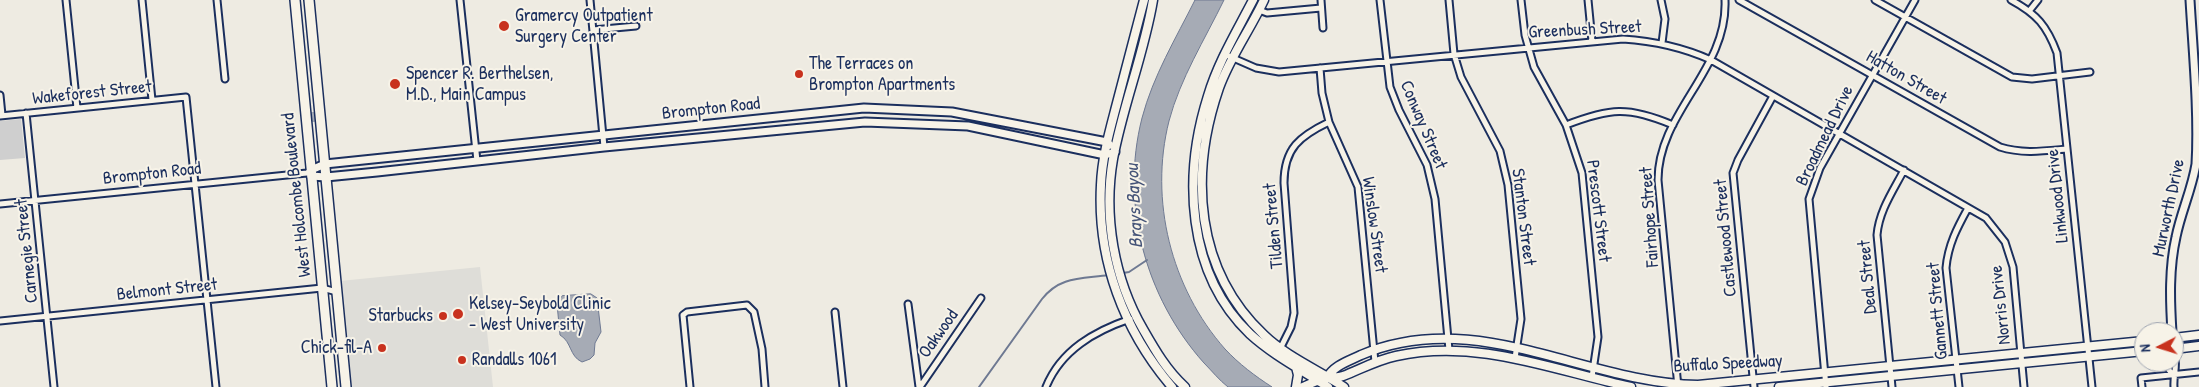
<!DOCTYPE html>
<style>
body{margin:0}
#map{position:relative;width:2199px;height:387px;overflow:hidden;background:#eeebe2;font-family:"Patrick Hand",sans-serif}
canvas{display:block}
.north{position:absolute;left:2134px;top:322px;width:50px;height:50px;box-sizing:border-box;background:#f7f3e8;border:1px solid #9fa5b1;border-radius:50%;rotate:265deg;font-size:14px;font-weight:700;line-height:20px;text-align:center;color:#1b2f5e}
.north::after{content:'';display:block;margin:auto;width:18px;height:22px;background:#c8321e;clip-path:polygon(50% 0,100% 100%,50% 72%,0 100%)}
</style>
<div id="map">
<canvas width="2199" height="387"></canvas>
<div class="north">N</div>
</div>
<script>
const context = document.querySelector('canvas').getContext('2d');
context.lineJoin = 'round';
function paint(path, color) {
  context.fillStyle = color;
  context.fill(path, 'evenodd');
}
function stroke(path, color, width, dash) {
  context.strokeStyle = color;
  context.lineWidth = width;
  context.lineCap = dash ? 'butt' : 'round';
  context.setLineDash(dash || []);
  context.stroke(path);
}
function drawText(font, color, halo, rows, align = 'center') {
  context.font = font + ' "Patrick Hand",sans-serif';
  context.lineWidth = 4;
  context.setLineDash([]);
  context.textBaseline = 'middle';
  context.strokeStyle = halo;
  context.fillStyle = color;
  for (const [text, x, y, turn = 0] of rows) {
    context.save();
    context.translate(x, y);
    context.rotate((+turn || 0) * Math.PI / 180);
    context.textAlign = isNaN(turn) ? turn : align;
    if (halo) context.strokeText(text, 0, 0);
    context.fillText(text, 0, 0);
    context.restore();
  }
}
paint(new Path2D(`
 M480,267L493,387H349L340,281Z`), '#deddd8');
paint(new Path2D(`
 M21,119L25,158L0,160V121Z`), '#cfcfcf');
const water = new Path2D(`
 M1195,0H1224C1205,39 1180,79 1169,121C1149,200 1171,288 1225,349C1239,364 1255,376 1272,387H1228C1219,380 1212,371 1204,363C1145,297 1120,204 1142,118C1153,76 1176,38 1195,0Z
 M591,294L597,298L601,332L595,343L594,355L590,359L582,362C569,356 572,342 560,335L557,304L562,296Z`);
paint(water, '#a6abb5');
stroke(water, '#6e7992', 1);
stroke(new Path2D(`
 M1123,273L1129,272L1147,260
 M979,387L1042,299C1060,276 1081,279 1109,275`), '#6e7992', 2);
stroke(new Path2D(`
 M312,117H314`), '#a6abb5', 10);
const minor = new Path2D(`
 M66,0L77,108
 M142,0L152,100
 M217,0L225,79
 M460,0L477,161
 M590,0L604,147
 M1321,0L1323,28
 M1380,0L1390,87L1399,110L1427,165L1435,199L1449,350
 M1449,0L1454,54L1461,77L1500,151L1508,185L1521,319L1515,358
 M1521,0L1525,35L1534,67L1566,125L1582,173L1598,337L1592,377
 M1588,0L1592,41
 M1661,0L1665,19L1662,43
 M1739,0L2000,147C2022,154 2044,151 2067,149
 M1875,0L2012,77L2032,79L2090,72
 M2011,0C2037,14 2047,26 2057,53L2092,387
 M1259,10L1267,13L1321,8
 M2030,10L2038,0
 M593,30L636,26
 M1224,54L1256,68L1279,72L1623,39C1655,41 1682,47 1711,60L1986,218L2005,242L2013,267L2024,387
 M1320,68L1322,93L1329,122L1358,187L1375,362
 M0,95L2,115
 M26,113L54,387
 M0,116L186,97L216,387
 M1566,125C1610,108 1628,106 1673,125
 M0,204L307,173L311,170
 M908,304L919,387
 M835,312L843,387
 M0,321L322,288L337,292
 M1281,347L1291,327L1294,313L1284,183C1284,148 1300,136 1329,122
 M2174,353C2178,365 2173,375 2174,387
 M2168,362L2169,370L2173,375
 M690,387L683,315L687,312L747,305L754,312L762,349L765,387
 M920,387L981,298
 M1046,387C1061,350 1095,331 1130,319
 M1678,387L1658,180C1658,112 1728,70 1725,0
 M1754,387L1733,173L1738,160L1773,96
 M1826,387L1809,199L1820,168L1915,0
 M1892,387L1877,235C1879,211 1893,191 1904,170
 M1959,387L1946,268C1948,245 1957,228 1968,208
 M2142,387L2141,378L2199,372`);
const tertiary = new Path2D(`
 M311,170L325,164L864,108L952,112L1107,142L1110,145
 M311,176L326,177L377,172L604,147L865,122L968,126L1105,155L1115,152
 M2172,332C2170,300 2169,268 2176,237C2181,212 2192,189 2196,164C2199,114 2193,51 2190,0`);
const secondary = new Path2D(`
 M1144,0C1135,34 1126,69 1117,103C1110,130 1102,157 1101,185C1097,260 1124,331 1172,387
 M1153,0C1144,54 1123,105 1113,159C1103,216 1114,279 1143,329C1155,350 1167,371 1185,387
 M1253,0C1237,31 1218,62 1208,96C1183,175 1186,273 1250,334C1273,355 1302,370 1328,387
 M1264,0C1250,30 1230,57 1219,88C1189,175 1195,270 1264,335C1287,357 1318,370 1344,387
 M2174,338L2199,335
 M2174,349L2199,346
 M1296,367L1298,375L1296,387
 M1327,378C1334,365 1349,361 1361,355C1476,306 1584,383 1698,385L2144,341
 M1303,387C1310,384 1319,379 1328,378C1333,377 1338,378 1343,376C1361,369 1377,360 1396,356C1477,338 1553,370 1631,387
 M1779,387L2144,351`);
const primary = new Path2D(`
 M295,0L332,387
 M309,0L346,387`);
stroke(minor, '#1b2f5e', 9);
stroke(tertiary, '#1b2f5e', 11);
stroke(secondary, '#1b2f5e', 11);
stroke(primary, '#1b2f5e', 12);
stroke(minor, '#f7f3e8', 5);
stroke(tertiary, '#f7f3e8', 7);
stroke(secondary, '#f7f3e8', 8);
stroke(primary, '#f7f3e8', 9);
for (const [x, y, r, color] of [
 [504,26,6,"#c8321e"],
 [799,74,5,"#c8321e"],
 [395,84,6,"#c8321e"],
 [458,314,6,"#c8321e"],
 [443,316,5,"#c8321e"],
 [382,348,5,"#c8321e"],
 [462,360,5,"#c8321e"]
]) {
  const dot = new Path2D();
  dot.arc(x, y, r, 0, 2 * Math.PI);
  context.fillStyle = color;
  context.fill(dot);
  stroke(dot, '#f7f3e8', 2);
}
drawText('18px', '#1b2f5e', '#f7f3e8', [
 ["Gramercy Outpatient",515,16],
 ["Surgery Center",515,37],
 ["The Terraces on",809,64],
 ["Brompton Apartments",809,85],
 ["Spencer R. Berthelsen,",406,74],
 ["M.D., Main Campus",406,95],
 ["Kelsey-Seybold Clinic",469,304],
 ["- West University",469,325],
 ["Starbucks",433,316,"right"],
 ["Chick-fil-A",372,348,"right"],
 ["Randalls 1061",472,360]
], 'left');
drawText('18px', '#1b2f5e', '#f7f3e8', [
 ["Greenbush Street",1585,30,-3],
 ["Hatton Street",1906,78,30],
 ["Wakeforest Street",92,93,-6],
 ["Brompton Road",711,109,-6],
 ["Conway Street",1423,125,67],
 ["Broadmead Drive",1825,136,-64],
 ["Brompton Road",152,174,-6],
 ["West Holcombe Boulevard",297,195,-96],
 ["Linkwood Drive",2058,196,-96],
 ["Murworth Drive",2169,208,-78],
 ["Prescott Street",1598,211,83],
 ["Stanton Street",1523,217,83],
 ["Fairhope Street",1650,217,-94],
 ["Winslow Street",1374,225,82],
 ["Tilden Street",1274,226,-95],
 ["Castlewood Street",1726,238,-95],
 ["Carnegie Street",27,251,-96],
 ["Deal Street",1868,277,-95],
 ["Belmont Street",167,290,-6],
 ["Norris Drive",2001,305,-96],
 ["Gannett Street",1938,311,-95],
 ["Oakwood",939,334,-55],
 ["Buffalo Speedway",1728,364,-3]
]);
drawText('italic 19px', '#455478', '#f7f3e8', [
 ["Brays Bayou",1135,206,-93]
]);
</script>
